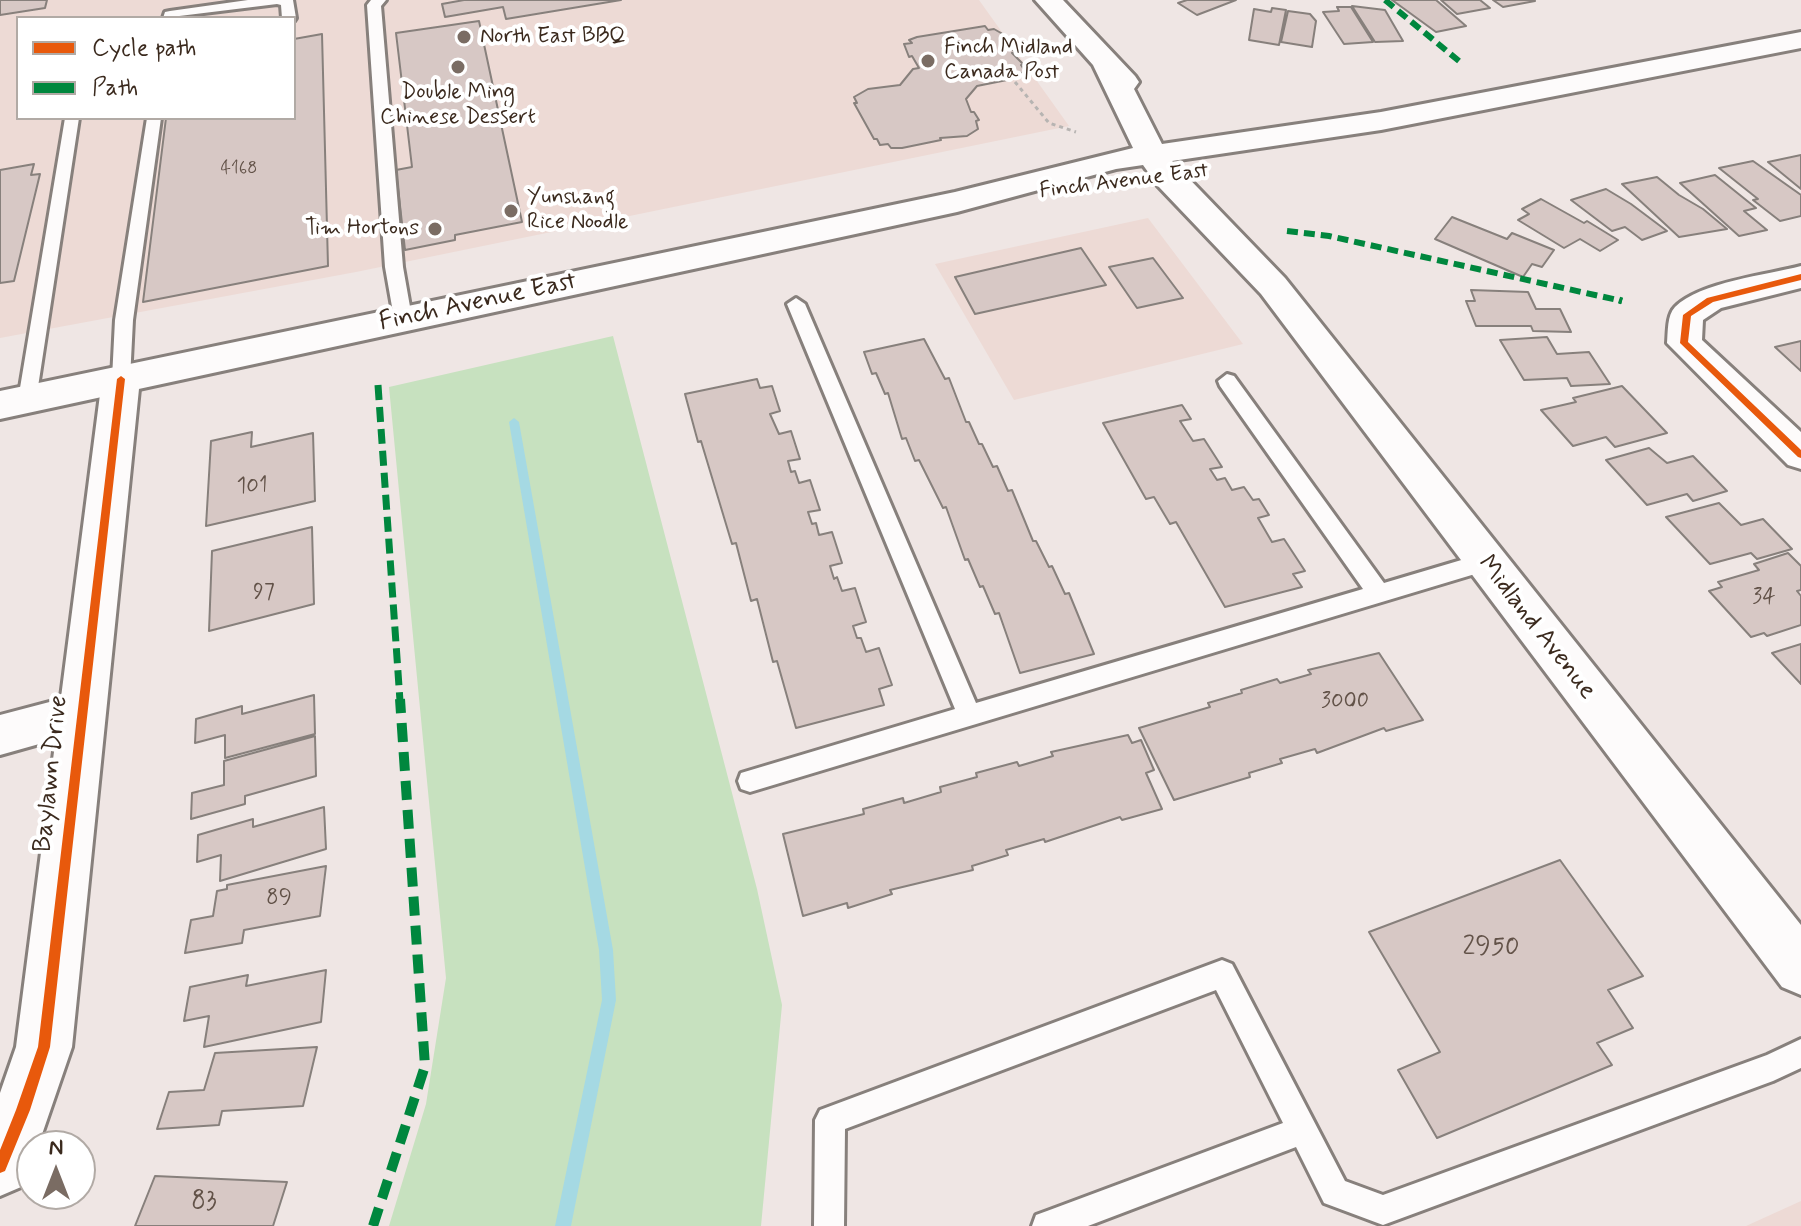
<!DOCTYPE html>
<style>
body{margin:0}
#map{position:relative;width:1801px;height:1226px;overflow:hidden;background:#efe6e4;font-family:Mynerve,sans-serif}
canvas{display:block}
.legend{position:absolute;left:16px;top:16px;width:280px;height:104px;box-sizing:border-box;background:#fff;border:2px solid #b1aaa5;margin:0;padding:10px 14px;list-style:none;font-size:24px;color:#3b2a1e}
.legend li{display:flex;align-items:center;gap:16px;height:40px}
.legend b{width:40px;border:2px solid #b1aaa5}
.north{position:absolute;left:16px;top:1130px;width:80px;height:80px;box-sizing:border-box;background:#fff;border:2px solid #b1aaa5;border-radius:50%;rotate:0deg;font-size:22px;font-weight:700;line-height:32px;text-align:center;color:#3b2a1e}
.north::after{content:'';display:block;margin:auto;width:28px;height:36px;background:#7a6c63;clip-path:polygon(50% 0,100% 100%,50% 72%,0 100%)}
</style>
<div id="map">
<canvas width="1801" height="1226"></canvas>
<ul class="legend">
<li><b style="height:10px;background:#e8590c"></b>Cycle path</li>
<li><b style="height:10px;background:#00873e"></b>Path</li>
</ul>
<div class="north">N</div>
</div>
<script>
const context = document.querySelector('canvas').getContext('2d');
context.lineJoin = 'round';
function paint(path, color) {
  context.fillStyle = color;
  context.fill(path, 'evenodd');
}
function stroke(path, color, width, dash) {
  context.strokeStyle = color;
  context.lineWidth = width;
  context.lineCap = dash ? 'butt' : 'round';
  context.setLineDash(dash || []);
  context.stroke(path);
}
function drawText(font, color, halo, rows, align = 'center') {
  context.font = font + ' Mynerve,sans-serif';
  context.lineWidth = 8;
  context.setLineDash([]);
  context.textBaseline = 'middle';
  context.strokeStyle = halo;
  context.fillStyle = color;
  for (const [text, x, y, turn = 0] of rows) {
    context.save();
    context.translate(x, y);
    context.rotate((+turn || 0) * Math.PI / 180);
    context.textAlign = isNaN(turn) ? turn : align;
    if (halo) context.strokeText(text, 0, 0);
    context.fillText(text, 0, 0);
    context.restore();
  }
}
paint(new Path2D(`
 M0,0H979L1069,126L356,272L0,338ZM18,18H294V118H18Z
 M1148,218L1243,344L1014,400L935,264Z
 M1801,1201V1226H1746Z`), '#eddad5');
paint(new Path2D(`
 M613,336L757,889L782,1005L761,1226H389L426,1104L446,978L389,387Z`), '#c7e1bf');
paint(new Path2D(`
 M514,418L519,422L613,950L616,1000L571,1226H555L602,1000L599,950L509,422Z`), '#a5d9e3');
const building = new Path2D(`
 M0,0H47L45,8L0,15Z
 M464,0H621L506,19L503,7L445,17L442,4Z
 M1187,0H1236L1197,15L1178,3Z
 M1392,0H1436L1466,26L1436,32Z
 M1441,0H1480L1490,8L1457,14Z
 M1493,0H1533L1535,1L1503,7Z
 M1352,6L1385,10L1403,41L1375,42Z
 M1337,7H1351L1373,42L1344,44L1323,12L1339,11Z
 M1272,8L1286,10L1279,45L1249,40L1254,9L1271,12Z
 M1288,11L1310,14L1316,21L1312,47L1281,42Z
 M479,21L522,222L455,235V240L405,250L396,170L412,167L396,33Z
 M985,26L988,30L994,29L1001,33L1007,40L1003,41L1015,52L1012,53L1024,65H1021L1025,71L1012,79L977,86L966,99L971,112H974L979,120L976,121L978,129L967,136L940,138L941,140L902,148H891L888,144L880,145L877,139H874L854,103H857L854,97L868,89L900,85L913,69L919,68L912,56L909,57L904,44L912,43L909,40L917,37Z
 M322,34L328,266L143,302L166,118H294V39Z
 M1801,155V189L1768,162Z
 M1753,161L1801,195V216L1780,221L1753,200L1758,199L1719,168Z
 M34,164L31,175L40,174L14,281L0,283V170Z
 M1715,175L1756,208L1744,211L1767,230L1739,236L1680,183Z
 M1657,177L1679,195L1703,209L1727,229L1679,237L1622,184Z
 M1606,189L1631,204L1667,231L1642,240L1625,227L1612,231L1571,200Z
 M1541,199L1584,223L1587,221L1618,240L1600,251L1580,239L1564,248L1518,220L1529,214L1522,209Z
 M1452,217L1507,239L1512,233L1554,250L1542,267L1532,264L1523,277L1435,239Z
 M1081,248L1106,285L975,314L955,277Z
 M1153,258L1183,298L1137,308L1109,267Z
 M1471,290L1528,292L1536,309H1560L1571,332L1533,331L1531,326H1476L1466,301H1475Z
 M1547,337L1557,354L1589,352L1610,384L1571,386L1567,378L1524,380L1500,340Z
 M924,339L945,379L949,378L966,422H969L979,444H982L993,467L997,466L1008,491L1012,490L1033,541H1036L1049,567L1052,566L1065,594L1069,593L1094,654L1020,673L999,613L995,614L983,586L980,587L968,559L965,560L946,507L943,508L919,460L915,461L906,438L902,439L888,393L885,394L876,373L872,374L864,352Z
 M1801,341V371L1775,347Z
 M757,379L760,388L772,386L780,411L770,414L779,434L791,431L800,459L788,461L791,472L795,471L799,483L810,480L820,510L808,512L812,524L816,523L819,535L832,532L842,563L830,566L834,579L837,577L842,591L855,588L866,622L853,626L857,638H861L866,652L879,648L892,685L879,689L884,705L796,728L777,661L773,662L757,599L751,601L736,543L732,544L701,441L698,442L685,394Z
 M1622,386L1667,433L1615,447L1606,437L1573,446L1541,410L1576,402L1573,398Z
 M1182,405L1191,419L1180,421L1193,441L1204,439L1222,467L1210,469L1217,480L1225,478L1232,490L1244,487L1253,500L1259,499L1269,515L1258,518L1272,542L1284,539L1305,571L1293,574L1302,587L1225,607L1176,522L1170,524L1154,497L1146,499L1103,423Z
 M252,432L251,447L313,433L315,501L206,526L211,441Z
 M1649,448L1667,463L1693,456L1727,491L1693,501L1687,494L1647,505L1606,460Z
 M1719,503L1741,525L1763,519L1792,549L1757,559L1751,553L1710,564L1666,517Z
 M312,527L314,604L209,631L212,551Z
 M1788,553L1801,566V590L1797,591L1801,596V625L1767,636L1764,633L1751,637L1709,591L1722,587L1718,582L1759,570L1754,564Z
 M1801,644V684L1772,653Z
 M1379,653L1423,720L1386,731L1384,728L1317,753L1315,749L1280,759L1282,763L1249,773L1250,777L1174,800L1139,728L1210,707L1208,703L1242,693L1241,690L1277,679L1280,683L1311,674L1308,670Z
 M314,695L315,734L225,758V735L195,743L196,719L242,706V714Z
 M1128,735L1132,743L1141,740L1154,770L1146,773L1162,809L1122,820L1120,817L1045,842L1044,839L1006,850L1008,855L972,866L973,870L890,890L892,894L848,908L847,903L803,916L783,834L864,814L863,809L903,798L904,803L941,792L940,787L977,777L976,773L1017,762L1019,766L1053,756L1051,752Z
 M315,736L316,776L245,796V804L191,819L192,793L224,785V761Z
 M324,807L326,849L220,881L221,855L197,862L198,835L253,819V827Z
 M1560,860L1643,976L1608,990L1633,1028L1597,1043L1612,1065L1437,1138L1398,1070L1440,1052L1369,932Z
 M326,866L320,916L244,930L242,943L185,953L191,920L213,916L217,891L227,889V885Z
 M326,970L321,1022L204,1047L209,1016L184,1021L190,987L248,975L246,986Z
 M317,1047L303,1106L222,1111L219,1125L157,1129L169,1092L204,1090L215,1053Z
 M155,1176L287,1182L273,1226H135Z`);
paint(building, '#d7c8c5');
stroke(building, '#87807c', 2);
const service = new Path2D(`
 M248,0H293L296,18L294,21V18H282L281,5L277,4L163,18L165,12L170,11Z
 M371,0H386L381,6L403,267L412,318L403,324L394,318L385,267L367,5Z
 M65,118H79L36,400L27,407L18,400Z
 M147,118H161L133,320L130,379L121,386L112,379L115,320Z
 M796,298L805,304L976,703L1363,589L1220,386L1218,381L1227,374L1234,376L1384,583L1485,553L1493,556L1496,562L1493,568L1485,571L750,792L741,789L738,781L741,773L955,709L787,304Z
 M1222,960L1232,964L1345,1181L1383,1195L1767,1055L1801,1039V1068L1773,1081L1383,1225L1324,1203L1296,1147L1088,1226H1032L1036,1215L1047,1211L1283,1123L1216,990L845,1129L844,1226H814L815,1120L820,1110Z`);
const minor = new Path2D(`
 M1801,266V288L1721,308L1703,320L1702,340L1801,432V469L1788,465L1667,343C1668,332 1667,315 1675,307C1700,282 1767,275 1801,266Z
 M80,694L96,700L102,714L96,728L0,755V715Z`);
const tertiary = new Path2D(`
 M121,366L134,370L140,379L72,1047L38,1146H32V1161L21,1187L0,1196V1093L16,1047L102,379L108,370Z`);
const secondary = new Path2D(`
 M1035,0H1063L1135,76L1139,82L1134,89L1162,144L1381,112L1801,32V48L1381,130L1172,161L1285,278L1801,925V995L1782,987L1261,294L1158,186L1143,165L1116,169L957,212L0,419V391L955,192L1133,148L1093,65Z`);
stroke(service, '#87807c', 6);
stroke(minor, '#87807c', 6);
stroke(tertiary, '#87807c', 6);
stroke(secondary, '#87807c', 6);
stroke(new Path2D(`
 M1015,82L1049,123L1076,132`), '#b7b4b2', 3, [4, 4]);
paint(service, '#fdfbfb');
paint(minor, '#fdfbfb');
paint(tertiary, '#fdfbfb');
paint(secondary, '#fdfbfb');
stroke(new Path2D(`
 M1385,0L1459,61
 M1287,231L1329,236L1622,301`), '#00873e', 6, [11, 6]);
stroke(new Path2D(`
 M1619,300L1622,301
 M378,385L400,701`), '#00873e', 7, [15, 7]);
stroke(new Path2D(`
 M373,1226L425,1066L400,699`), '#00873e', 10, [19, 10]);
paint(new Path2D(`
 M1801,274V280L1713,302L1691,316L1688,342L1801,450V458L1798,457L1680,343L1683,315L1707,298Z
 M121,376L125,379L50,1047L30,1110L5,1171L0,1173V1150L16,1110L38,1047L117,379Z`), '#e8590c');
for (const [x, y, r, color] of [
 [464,37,8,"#7a6c63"],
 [928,61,8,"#7a6c63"],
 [458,67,8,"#7a6c63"],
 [511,211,8,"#7a6c63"],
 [435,229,8,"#7a6c63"]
]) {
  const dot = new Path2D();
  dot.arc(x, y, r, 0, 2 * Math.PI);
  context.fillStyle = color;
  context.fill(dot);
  stroke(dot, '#fff', 3);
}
drawText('18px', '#625248', null, [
 ["4168",239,169]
]);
drawText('22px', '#3b2a1e', '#fff', [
 ["North East BBQ",480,37],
 ["Finch Midland",944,48],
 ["Canada Post",944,73],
 ["Double Ming",458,93,"center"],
 ["Chinese Dessert",458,118,"center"],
 ["Yunshang",527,198],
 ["Rice Noodle",527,223],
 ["Tim Hortons",419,229,"right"]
], 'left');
drawText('22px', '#3b2a1e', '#fff', [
 ["Finch Avenue East",1124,182,-7]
]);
drawText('22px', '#625248', null, [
 ["101",252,487],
 ["97",264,593],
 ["34",1764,598],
 ["3000",1345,702],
 ["89",279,899]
]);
drawText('26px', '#3b2a1e', '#fff', [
 ["Finch Avenue East",478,303,-12],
 ["Midland Avenue",1536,628,52],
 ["Baylawn Drive",52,774,-84]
]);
drawText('26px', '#625248', null, [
 ["2950",1491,949],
 ["83",204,1203]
]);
</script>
